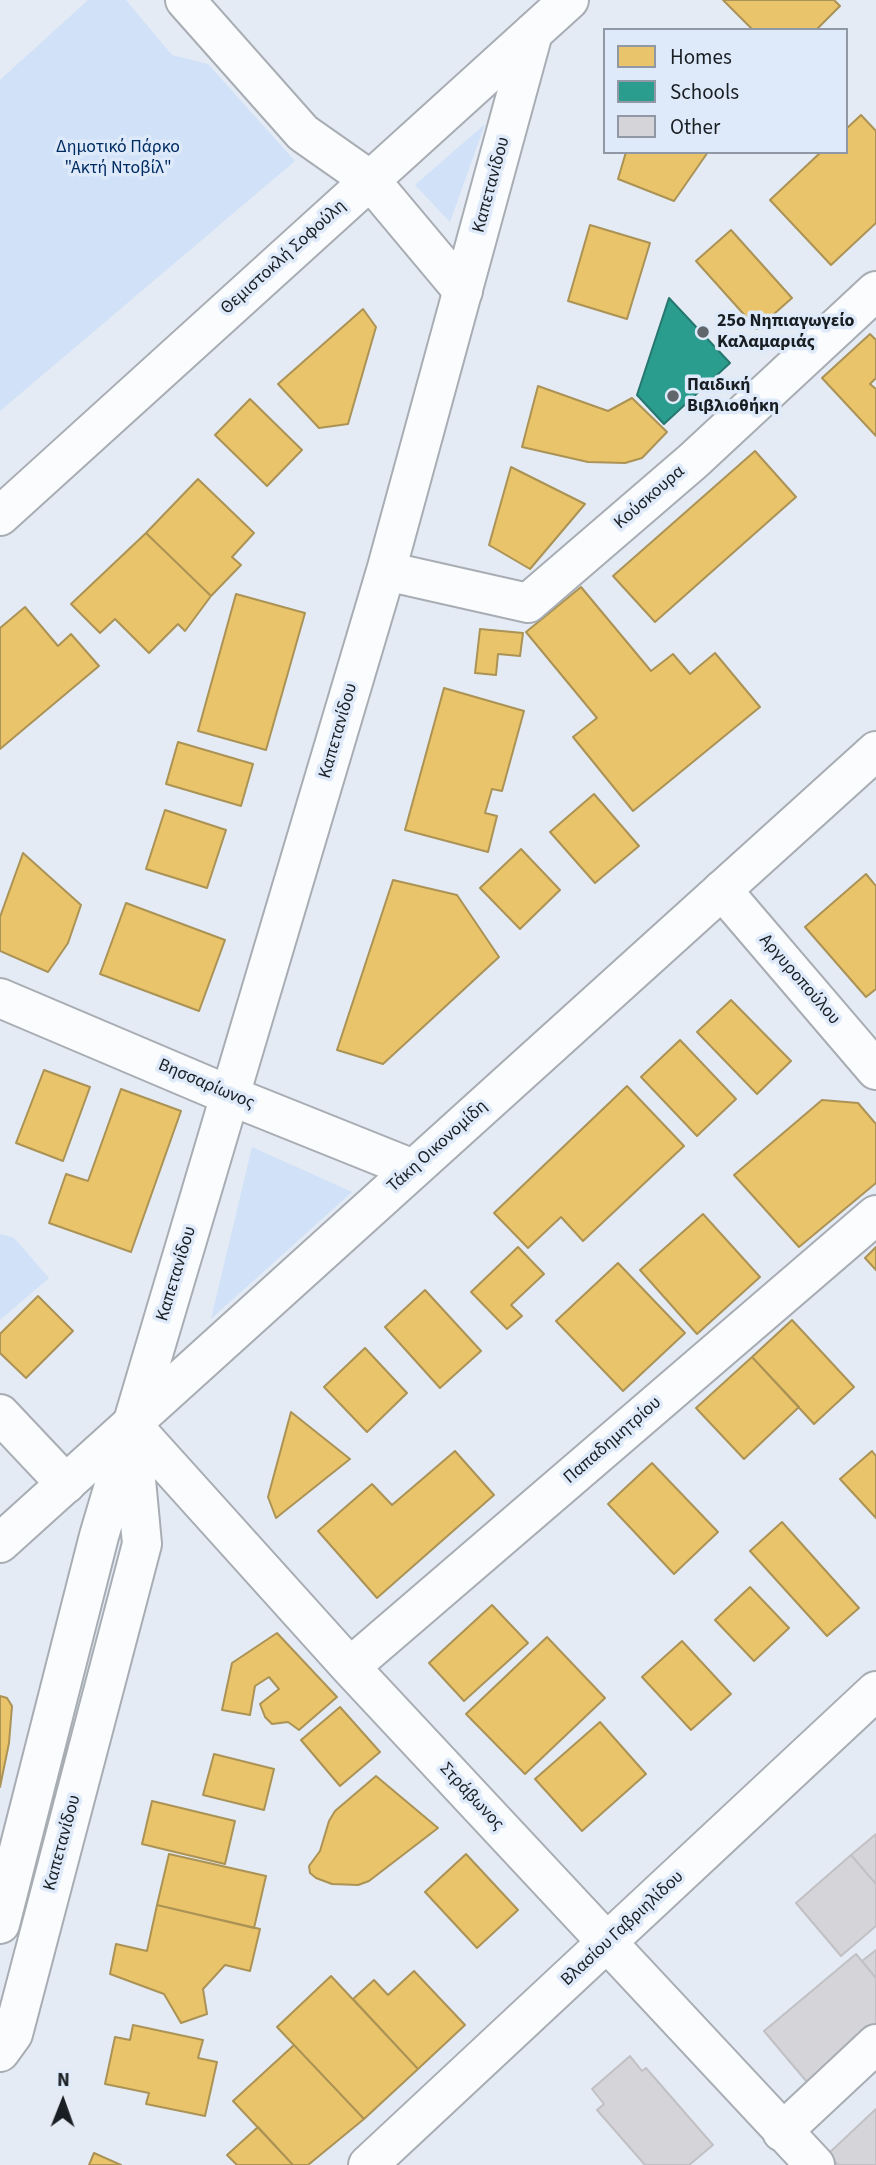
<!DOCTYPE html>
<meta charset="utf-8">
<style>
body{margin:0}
#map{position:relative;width:876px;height:2165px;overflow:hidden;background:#e4ebf4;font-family:"Source Sans 3",sans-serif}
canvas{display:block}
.legend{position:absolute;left:603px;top:28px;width:245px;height:126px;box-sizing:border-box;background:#deeafa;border:2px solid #8f98a4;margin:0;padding:9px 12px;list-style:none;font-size:21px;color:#191e23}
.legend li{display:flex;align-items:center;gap:14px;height:35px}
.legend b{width:35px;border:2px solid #8f98a4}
.north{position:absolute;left:28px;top:2067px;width:70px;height:70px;-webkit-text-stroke:5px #deeafa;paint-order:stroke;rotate:1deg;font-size:19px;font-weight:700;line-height:28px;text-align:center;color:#191e23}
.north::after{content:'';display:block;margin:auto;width:24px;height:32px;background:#191e23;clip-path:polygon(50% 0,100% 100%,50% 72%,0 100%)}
</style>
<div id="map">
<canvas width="876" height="2165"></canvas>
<ul class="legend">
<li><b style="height:19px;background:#e9c46a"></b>Homes</li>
<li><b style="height:19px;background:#2a9d8f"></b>Schools</li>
<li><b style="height:19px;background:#d5d4d8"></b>Other</li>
</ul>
<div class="north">N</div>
</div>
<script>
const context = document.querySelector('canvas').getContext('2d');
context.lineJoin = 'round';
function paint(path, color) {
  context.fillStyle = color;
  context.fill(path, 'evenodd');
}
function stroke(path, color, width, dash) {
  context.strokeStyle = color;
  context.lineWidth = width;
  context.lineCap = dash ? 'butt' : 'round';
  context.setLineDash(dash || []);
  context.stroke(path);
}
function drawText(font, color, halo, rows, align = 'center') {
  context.font = font + ' "Source Sans 3",sans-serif';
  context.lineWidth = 7;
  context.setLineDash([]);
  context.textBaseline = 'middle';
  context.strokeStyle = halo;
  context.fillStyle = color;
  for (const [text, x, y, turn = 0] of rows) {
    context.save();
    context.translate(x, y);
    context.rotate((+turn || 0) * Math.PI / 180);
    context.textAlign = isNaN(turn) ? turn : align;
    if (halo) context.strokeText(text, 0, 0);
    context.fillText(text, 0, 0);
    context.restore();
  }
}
paint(new Path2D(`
 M88,0H126L172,55L208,64L295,161L0,411V80Z
 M485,124L450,222L415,185Z
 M252,1147L352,1192L211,1319Z
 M0,1234L14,1238L49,1278L0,1320Z`), '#d0e1f8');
const homes = new Path2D(`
 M723,0H834L840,6L816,30H753Z
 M861,115L876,131V223L831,265L770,200L821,152H846V129Z
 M626,152H708L674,201L618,179Z
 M590,225L650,243L627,319L568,301Z
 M731,230L792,298L757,329L696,261Z
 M363,309L376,327L348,424L319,428L278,384Z
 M870,334L876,340V378L870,384L876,389V436L822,378Z
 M538,386L608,411L632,398L667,432L642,458L625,463L588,462L522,447Z
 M250,399L302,450L267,486L215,435Z
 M755,451L796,497L655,622L613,576Z
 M511,467L585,504L530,569L489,545Z
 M198,479L254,533L232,557L241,565L211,596L146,533Z
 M146,533L211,596L185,631L178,624L149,653L115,619L100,633L71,604Z
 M581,587L651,671L673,654L690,674L715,653L760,707L633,811L573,737L597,718L526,632Z
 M236,594L305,613L266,750L198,731Z
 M25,607L58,646L71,634L99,666L0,749V628Z
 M480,629L523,633L520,656L498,654L496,675L475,673Z
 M444,688L524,711L502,791L492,789L485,813L497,816L488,852L405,830Z
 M178,742L253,764L241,806L166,784Z
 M594,794L639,846L595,883L550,832Z
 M165,810L226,830L207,888L146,869Z
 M521,849L560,890L520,929L480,888Z
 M23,853L81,905L68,943L48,972L0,951V917Z
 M866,874L876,886V989L866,997L805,927Z
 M393,880L457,895L499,957L383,1064L337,1050Z
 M126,903L225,940L199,1011L100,974Z
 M731,1000L791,1061L757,1094L697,1032Z
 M680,1040L736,1099L697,1136L641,1077Z
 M44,1070L90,1087L63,1161L16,1143Z
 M627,1086L684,1146L583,1241L561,1217L528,1248L494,1213Z
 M121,1089L181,1111L131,1252L49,1223L66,1174L88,1181Z
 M822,1100L858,1103L876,1124V1183L799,1247L734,1175Z
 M703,1214L760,1277L697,1334L640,1270Z
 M518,1247L544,1274L511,1305L522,1316L507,1329L471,1292Z
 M876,1247V1270L865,1258Z
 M618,1263L685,1333L623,1391L556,1321Z
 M425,1290L481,1351L440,1388L385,1327Z
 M38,1296L73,1331L26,1378L0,1353V1334Z
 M792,1320L854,1387L814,1424L752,1357Z
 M365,1348L407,1393L367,1432L324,1387Z
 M752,1357L799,1407L744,1459L696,1408Z
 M291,1412L350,1459L276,1518L268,1497Z
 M455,1451L494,1495L377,1598L318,1531L372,1484L392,1505Z
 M872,1451L876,1456V1518L840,1479Z
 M652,1463L718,1532L674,1574L608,1504Z
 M782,1522L859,1608L827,1636L750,1551Z
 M750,1587L789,1628L754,1661L715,1620Z
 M492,1605L528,1643L464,1701L429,1663Z
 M277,1633L337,1697L299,1730L288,1722L272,1724L265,1717L260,1704L279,1689L269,1677L255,1686L250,1715L222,1710L232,1663Z
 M547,1637L605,1698L525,1774L466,1714Z
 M682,1641L731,1694L691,1730L642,1677Z
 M0,1696L7,1698L12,1706L9,1743L0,1787Z
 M340,1707L380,1752L340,1786L301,1740Z
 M600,1722L646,1774L582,1831L535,1779Z
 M214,1754L274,1769L264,1810L203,1795Z
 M376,1776L438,1828L369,1881L358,1885L332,1884L316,1878L310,1873L309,1866L320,1851L329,1821L335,1811Z
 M152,1801L235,1821L225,1864L142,1844Z
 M169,1854L266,1876L254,1928L157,1905Z
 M466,1854L518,1910L477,1948L425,1892Z
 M157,1905L260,1929L250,1971L225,1965L203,1989L207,2014L181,2023L164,1994L110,1974L116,1944L147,1951Z
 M414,1971L465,2025L418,2069L353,1999L374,1980L388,1995Z
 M331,1976L418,2069L364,2119L277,2027Z
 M133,2025L203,2040L198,2058L217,2062L205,2116L146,2104L149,2093L105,2084L115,2037L130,2040Z
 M294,2045L364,2119L308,2165H293L233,2101Z
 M258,2127L293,2165H237L227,2155Z
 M94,2153L121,2165H89Z`);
paint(homes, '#e9c46a');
stroke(homes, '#ab9255', 2);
const schools = new Path2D(`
 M669,298L730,363L664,424L637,395Z`);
paint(schools, '#2a9d8f');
stroke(schools, '#25776f', 2);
const building = new Path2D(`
 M876,1834V1884L851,1855Z
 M851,1855L876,1884V1926L841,1956L796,1903Z
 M876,1950V1978L862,1961Z
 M856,1954L876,1978V2034L812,2088L764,2031Z
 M630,2056L642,2071L646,2068L713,2145L689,2165H645L597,2110L604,2104L592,2089Z
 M876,2109V2165H838L828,2154Z`);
paint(building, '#d5d4d8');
stroke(building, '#c1c0c4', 2);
const minor = new Path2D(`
 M185,0L303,133L370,180
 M386,571L528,603L693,461L876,291
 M722,890L876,1070
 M0,998L231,1096L413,1169
 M0,1414L66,1484
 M131,1424L350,1667L815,2165
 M350,1667L876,1215
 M0,1924L99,1536L386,571L533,33
 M0,2052L13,2034L142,1544L133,1448
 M782,2132L876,2044
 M368,2165L876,1691`);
const major = new Path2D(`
 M370,180L463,291
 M0,516L569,0
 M0,1543L876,751`);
stroke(minor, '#a8adb4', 42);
stroke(major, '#a8adb4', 42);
stroke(minor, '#fbfcfd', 38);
stroke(major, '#fbfcfd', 38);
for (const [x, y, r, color] of [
 [703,332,7,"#60666c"],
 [673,396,7,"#60666c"]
]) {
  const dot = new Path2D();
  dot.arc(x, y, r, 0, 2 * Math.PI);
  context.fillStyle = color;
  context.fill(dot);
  stroke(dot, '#deeafa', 2.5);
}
drawText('18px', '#002c62', '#deeafa', [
 ["Δημοτικό Πάρκο",118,148],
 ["\"Ακτή Ντοβίλ\"",118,169]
]);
drawText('18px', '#191e23', '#deeafa', [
 ["Καπετανίδου",492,185,-75],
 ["Θεμιστοκλή Σοφούλη",284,258,-42],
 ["Κούσκουρα",650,498,-41],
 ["Καπετανίδου",339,731,-74],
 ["Αργυροπούλου",799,980,49],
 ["Βησσαρίωνος",206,1085,23],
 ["Τάκη Οικονομίδη",438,1147,-42],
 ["Καπετανίδου",177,1274,-73],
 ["Παπαδημητρίου",613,1441,-41],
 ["Στράβωνος",471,1797,47],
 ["Καπετανίδου",63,1843,-75],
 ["Βλασίου Γαβριηλίδου",623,1929,-43]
]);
drawText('bold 18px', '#191e23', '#deeafa', [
 ["25ο Νηπιαγωγείο",717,322],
 ["Καλαμαριάς",717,343],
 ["Παιδική",687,386],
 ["Βιβλιοθήκη",687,407]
], 'left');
</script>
